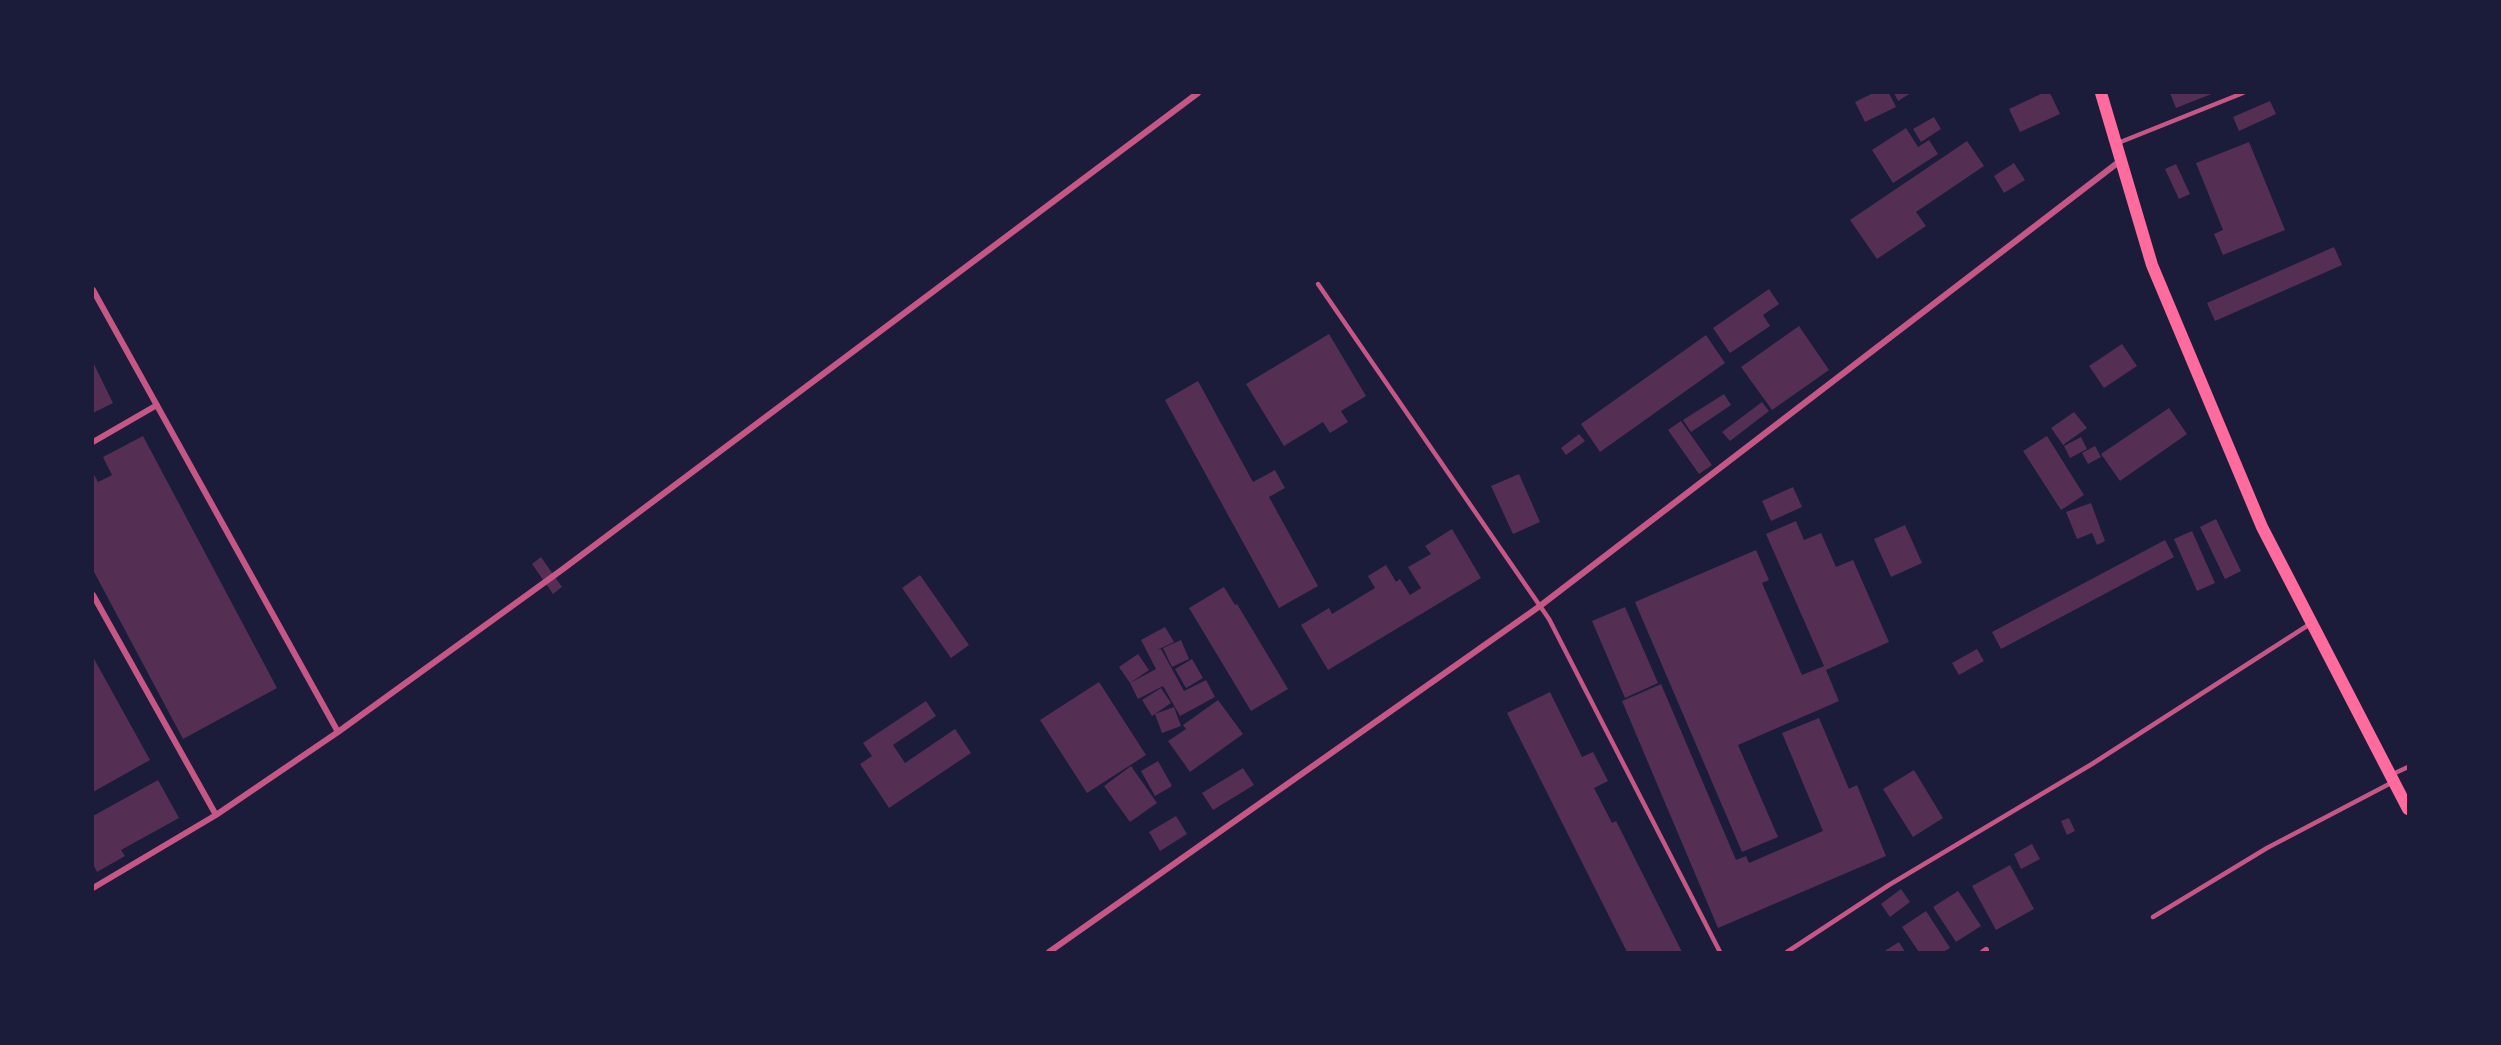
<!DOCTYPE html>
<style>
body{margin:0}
#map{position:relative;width:2501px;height:1045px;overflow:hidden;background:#1b1b3a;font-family:"DejaVu Sans",sans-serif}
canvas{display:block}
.frame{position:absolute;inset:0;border:94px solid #1b1b3a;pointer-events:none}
</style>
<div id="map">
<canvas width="2501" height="1045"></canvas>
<div class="frame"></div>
</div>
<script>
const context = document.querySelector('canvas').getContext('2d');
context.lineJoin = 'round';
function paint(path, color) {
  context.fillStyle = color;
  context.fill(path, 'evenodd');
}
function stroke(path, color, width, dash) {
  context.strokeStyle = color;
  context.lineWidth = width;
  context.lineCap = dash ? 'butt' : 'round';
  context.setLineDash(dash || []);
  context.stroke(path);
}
paint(new Path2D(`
 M1873,93H1889L1896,107L1865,122L1855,102Z
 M1894,93H1911L1898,101Z
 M2043,93H2050L2060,114L2020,132L2009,109Z
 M2170,93H2214L2176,108Z
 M2270,101L2276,114L2239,131L2233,117Z
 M1934,117L1941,129L1921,142L1913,129Z
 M1906,128L1918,147L1929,140L1938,154L1893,183L1872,150Z
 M1967,141L1984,166L1916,212L1926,226L1877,259L1850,220Z
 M2249,142L2285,230L2223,255L2214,234L2223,230L2196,163Z
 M2014,163L2025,180L2004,193L1994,176Z
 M2176,164L2190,194L2179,199L2165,169Z
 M2334,247L2342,265L2215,321L2207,303Z
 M1769,289L1779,304L1763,315L1770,326L1730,353L1713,328Z
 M1799,326L1829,370L1772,410L1741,367Z
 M1329,334L1366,396L1341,411L1348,422L1330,433L1323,422L1284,446L1246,384Z
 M1706,335L1725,363L1600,452L1581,424Z
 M2122,344L2137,366L2104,388L2089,366Z
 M93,362L113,403L93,413Z
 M1198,381L1253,482L1275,470L1285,488L1269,497L1318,586L1279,608L1165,400Z
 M1724,394L1731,405L1691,432L1683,420Z
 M1762,402L1769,411L1730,441L1722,432Z
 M2169,408L2187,434L2120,481L2101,454Z
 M2074,412L2087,428L2063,445L2051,428Z
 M1681,421L1712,465L1699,474L1668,430Z
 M1579,434L1585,441L1566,455L1561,448Z
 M143,436L277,688L183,739L93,570V473L98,482L112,475L103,457Z
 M2047,436L2084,495L2061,510L2023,451Z
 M2081,437L2087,449L2070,458L2064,446Z
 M2095,446L2101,457L2088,464L2082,453Z
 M1519,474L1540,522L1513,534L1491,486Z
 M1793,487L1802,507L1771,521L1762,501Z
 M2091,503L2105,541L2097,545L2092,533L2077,539L2066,512Z
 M2216,519L2241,571L2225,579L2200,527Z
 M1796,521L1804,540L1821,533L1836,567L1853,560L1889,642L1826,670L1839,701L1738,745L1778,837L1742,852L1635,602L1756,550L1769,580L1762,583L1802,675L1824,666L1766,534Z
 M1905,525L1922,563L1891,577L1874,539Z
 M1452,529L1481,578L1328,670L1301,625L1329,608L1332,614L1375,588L1368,576L1386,565L1396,582L1400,579L1410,595L1421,588L1408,567L1431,554L1425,546Z
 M2192,531L2215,583L2197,591L2174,539Z
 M2165,540L2174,557L2001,649L1992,632Z
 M541,557L562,587L553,594L532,564Z
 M920,575L969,645L951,658L902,588Z
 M1224,587L1235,605L1237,604L1288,689L1251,711L1189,608Z
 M1625,607L1658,683L1625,698L1592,621Z
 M1165,627L1174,642L1157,650L1161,649L1184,691L1206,680L1215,697L1180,716L1163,686L1138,699L1130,683L1156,669L1141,640Z
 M1181,640L1189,659L1172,667L1163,648Z
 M1977,649L1984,661L1959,675L1952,663Z
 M1138,654L1149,670L1130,683L1119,667Z
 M93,657L150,760L93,792Z
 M1192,659L1203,678L1186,688L1175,669Z
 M1099,682L1146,755L1087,793L1040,720Z
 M1661,684L1736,860L1746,856L1749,863L1823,831L1782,733L1819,718L1849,789L1857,785L1886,856L1718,928L1622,701Z
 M1161,688L1171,703L1152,716L1142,700Z
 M1550,692L1582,757L1593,752L1608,781L1594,788L1612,823L1616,821L1682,952H1627L1507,713Z
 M1218,700L1243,734L1190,772L1168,741L1186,729L1183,725Z
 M926,701L936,716L893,745L905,763L955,729L971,753L889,808L860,764L872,756L863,743Z
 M1174,707L1181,726L1162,733L1155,714Z
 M1158,761L1172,786L1155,796L1141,771Z
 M1131,766L1157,803L1130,822L1104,786Z
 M1243,768L1254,785L1213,810L1202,793Z
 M1914,770L1943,818L1913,837L1883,789Z
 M158,780L179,818L121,850L125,856L97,872L93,864V816Z
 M1176,816L1187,834L1160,851L1149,832Z
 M2069,818L2075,831L2067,835L2061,821Z
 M2032,844L2040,859L2021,869L2014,854Z
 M2010,865L2034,909L1996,930L1972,886Z
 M1901,889L1910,902L1890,917L1881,904Z
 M1958,891L1981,926L1956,942L1933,907Z
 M1926,911L1950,948L1943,952H1919L1902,927Z
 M1899,942L1905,952H1883Z`), '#542f53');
stroke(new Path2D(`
 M2118,143L2243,93
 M1318,284L1549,619L1720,952
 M2393,774L2408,767
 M2153,917L2267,848L2391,783
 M1787,952L1889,885L2092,764L2310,624`), '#c65784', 4.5);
stroke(new Path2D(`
 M93,290L338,732
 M93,442L157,405
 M93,595L216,815
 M93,888L216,815L338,732L563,569L1198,93
 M1049,952L1540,606L2120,161
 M1983,952L1986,950`), '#c65784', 6);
stroke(new Path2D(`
 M2101,93L2152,265L2262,527L2408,809`), '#ff6b9d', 12);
</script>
